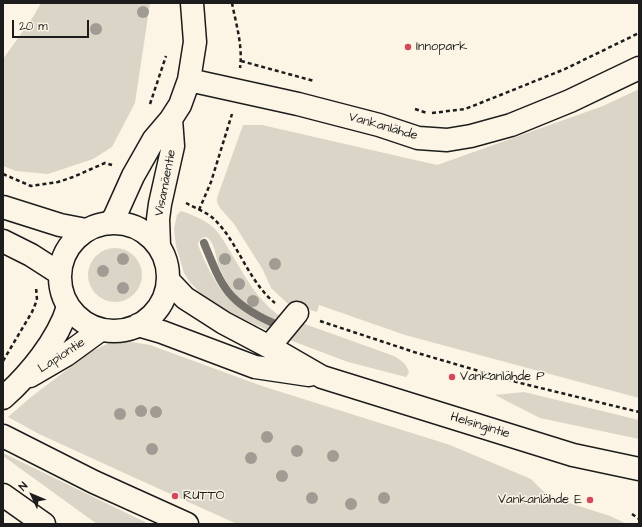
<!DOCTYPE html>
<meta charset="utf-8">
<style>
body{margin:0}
#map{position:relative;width:642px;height:527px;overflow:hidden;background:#fcf5e5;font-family:"Architects Daughter",sans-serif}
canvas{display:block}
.frame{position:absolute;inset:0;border:4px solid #1c1c1c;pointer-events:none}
.north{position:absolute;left:12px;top:475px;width:40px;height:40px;-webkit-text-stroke:3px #fcf5e5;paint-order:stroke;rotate:314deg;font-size:11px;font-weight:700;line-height:16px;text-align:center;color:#1c1c1c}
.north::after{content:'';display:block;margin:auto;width:14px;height:18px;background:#1c1c1c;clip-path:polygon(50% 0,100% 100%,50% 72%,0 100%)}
.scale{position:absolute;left:12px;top:20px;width:77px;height:18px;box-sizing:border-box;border:2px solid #1c1c1c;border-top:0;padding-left:5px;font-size:12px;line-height:14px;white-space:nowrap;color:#1c1c1c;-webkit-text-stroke:3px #fcf5e5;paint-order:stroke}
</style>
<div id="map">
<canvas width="642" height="527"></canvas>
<div class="frame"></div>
<div class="north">N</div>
<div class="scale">20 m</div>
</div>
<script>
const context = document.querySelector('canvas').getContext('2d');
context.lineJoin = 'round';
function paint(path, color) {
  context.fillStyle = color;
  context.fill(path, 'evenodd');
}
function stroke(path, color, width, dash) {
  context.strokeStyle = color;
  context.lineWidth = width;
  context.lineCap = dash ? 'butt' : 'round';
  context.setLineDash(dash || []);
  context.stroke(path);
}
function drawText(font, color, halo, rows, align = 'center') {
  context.font = font + ' "Architects Daughter",sans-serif';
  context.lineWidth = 3;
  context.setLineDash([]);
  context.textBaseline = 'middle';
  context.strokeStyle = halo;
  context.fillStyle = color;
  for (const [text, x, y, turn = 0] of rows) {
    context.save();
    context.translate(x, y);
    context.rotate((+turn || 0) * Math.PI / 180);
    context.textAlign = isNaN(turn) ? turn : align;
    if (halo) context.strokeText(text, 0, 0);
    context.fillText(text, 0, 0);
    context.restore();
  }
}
paint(new Path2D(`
 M41,3H150L135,103L112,147L93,159L48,174L16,171L3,166V59L33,17Z
 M639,89V398L405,335L319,305L317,312L287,303L271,288L263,270L234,224L220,208L217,202V198L243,125H262L437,165L603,106Z
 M181,211C191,214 200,218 209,224C219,231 225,243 231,253C244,275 256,298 277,314L394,356C402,361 407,364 409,373L406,377L348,362L287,339L241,318L205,298L189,281L184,273L176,246L174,229L177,215ZM206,237C215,241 216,259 219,267C223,274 226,283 231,289C241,303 259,311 273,319L276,324C258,324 238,309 226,296C215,283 204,261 198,245V243L202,238Z
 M88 275a27 27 0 1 1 54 0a27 27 0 1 1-54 0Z
 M111,342H132L150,345L262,386L450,445L531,479L543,491L560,500L610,516L627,524H237L133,477L39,434L8,417L31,397L89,353Z
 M524,392L639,420V439L540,418L495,395Z
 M3,453L149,524H97L3,456Z`), '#dbd5c8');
stroke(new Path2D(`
 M204,243C222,287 227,302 273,323`), '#75726c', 8);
const minor = new Path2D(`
 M189,80L298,104L379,125L418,138L447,140L471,136L511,125L570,101L639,68
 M111,222L115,216L133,176L154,139L171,119L180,105L189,80L195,42L192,3
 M159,246L158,219L160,204L173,146L171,119
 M268,346L273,342L297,313
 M30,376L66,355L99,331
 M3,398C29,375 58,340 68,307`);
const major = new Path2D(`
 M3,207L60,225L86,230
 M60 277a54 54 0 1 1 108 0a54 54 0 1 1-108 0Z
 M3,241L31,255L59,273
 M168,280L185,298L224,323L277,351L322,377L573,455L639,469
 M138,325L162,332L255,367L309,375`);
const highway = new Path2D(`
 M3,436L94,482L187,524
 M3,495L44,524`);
stroke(minor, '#1c1c1c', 25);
stroke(major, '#1c1c1c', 25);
stroke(highway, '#1c1c1c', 25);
stroke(new Path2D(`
 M232,3C236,24 243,46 240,68
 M241,61L314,81
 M150,104L166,56
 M415,109L427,113
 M432,113L465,109L498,96L565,69L639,33
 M3,174L31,186L58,182L73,177L105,163L112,165
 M186,203C195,208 207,212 215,220C239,244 248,281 275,303
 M199,210L211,182L232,114
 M320,321L414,352L520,383L639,412
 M3,361L32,312L37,300L36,287
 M632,514L639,519`), '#1c1c1c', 2.5, [4, 3]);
stroke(minor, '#fcf5e5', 22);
stroke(major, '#fcf5e5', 22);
stroke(highway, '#fcf5e5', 22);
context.fillStyle = '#a09c93';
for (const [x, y] of [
 [143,12],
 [96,29],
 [123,259],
 [225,259],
 [275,264],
 [103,271],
 [239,284],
 [123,288],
 [253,301],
 [141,411],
 [156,412],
 [120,414],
 [267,437],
 [152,449],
 [297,451],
 [333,456],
 [251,458],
 [282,476],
 [312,498],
 [384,498],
 [351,504]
]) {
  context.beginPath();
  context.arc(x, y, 6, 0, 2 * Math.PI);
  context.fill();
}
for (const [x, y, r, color] of [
 [408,47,4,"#d1495b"],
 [452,377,4,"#d1495b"],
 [175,496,4,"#d1495b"],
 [590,500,4,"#d1495b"]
]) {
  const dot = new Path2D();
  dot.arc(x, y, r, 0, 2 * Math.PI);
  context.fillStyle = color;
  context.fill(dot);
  stroke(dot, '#fcf5e5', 1.5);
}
drawText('13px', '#1c1c1c', '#fcf5e5', [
 ["Innopark",416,47],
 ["Vankanlähde P",460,377],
 ["RUTTO",183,496],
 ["Vankanlähde E",582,500,"right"]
], 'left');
drawText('13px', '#1c1c1c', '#fcf5e5', [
 ["Vankanlähde",383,127,16],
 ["Visamäentie",166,183,-79],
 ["Lapiontie",62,356,-33],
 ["Helsingintie",480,426,17]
]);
</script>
